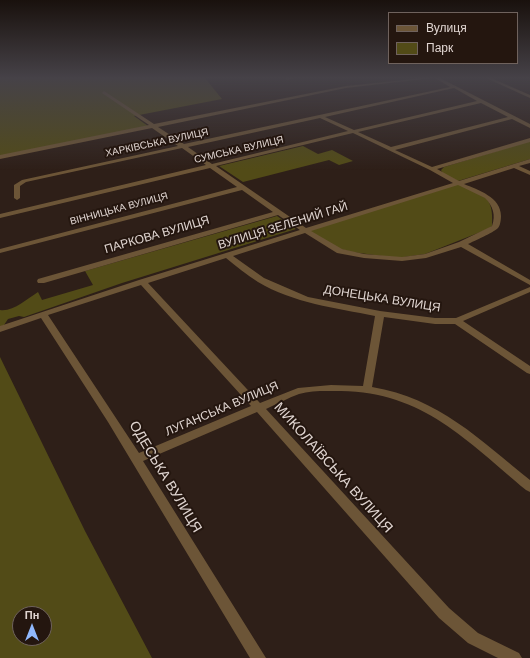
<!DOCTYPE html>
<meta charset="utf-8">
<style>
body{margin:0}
#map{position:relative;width:530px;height:658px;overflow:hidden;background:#2e1f18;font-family:Arial,sans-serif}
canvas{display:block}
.legend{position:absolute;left:388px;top:12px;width:130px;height:52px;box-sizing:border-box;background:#24160f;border:1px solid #6f625d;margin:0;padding:5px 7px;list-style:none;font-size:12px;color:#e0d5d1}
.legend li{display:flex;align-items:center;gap:8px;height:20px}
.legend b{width:20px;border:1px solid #6f625d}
.north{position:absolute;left:12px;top:606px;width:40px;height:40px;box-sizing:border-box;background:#24160f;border:1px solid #6f625d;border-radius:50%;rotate:0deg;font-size:11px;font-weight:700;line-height:16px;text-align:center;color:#e0d5d1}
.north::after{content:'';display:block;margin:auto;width:14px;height:18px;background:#90b8fd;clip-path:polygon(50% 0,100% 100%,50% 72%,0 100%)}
</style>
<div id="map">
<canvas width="530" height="658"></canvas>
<ul class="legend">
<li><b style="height:5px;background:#6c5537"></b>Вулиця</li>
<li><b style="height:11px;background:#524b17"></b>Парк</li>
</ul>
<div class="north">Пн</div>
</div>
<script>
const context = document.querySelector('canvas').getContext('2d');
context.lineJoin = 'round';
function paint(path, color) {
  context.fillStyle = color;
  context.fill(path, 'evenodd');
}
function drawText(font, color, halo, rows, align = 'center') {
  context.font = font + ' Arial,sans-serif';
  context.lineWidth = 4;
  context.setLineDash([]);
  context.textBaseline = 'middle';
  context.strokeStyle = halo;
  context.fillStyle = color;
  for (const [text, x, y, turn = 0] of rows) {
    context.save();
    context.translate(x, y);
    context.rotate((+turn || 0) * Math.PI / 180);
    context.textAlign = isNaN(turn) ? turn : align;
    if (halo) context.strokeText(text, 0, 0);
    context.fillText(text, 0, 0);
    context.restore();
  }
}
paint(new Path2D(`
 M0,78H205L222,99L134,116L148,126L0,156Z
 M530,141V159L458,181L443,174L441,170L444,167Z
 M303,146L318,154L332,150L353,161L339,165L329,160L243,182L219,166Z
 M460,183C484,195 494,196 492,226L488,229L425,254L397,258L352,252L337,248L306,231Z
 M277,216L296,229L122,283L24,317L19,316L8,319L4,325L0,327V310C13,312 27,299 38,292L42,300L93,285L85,271Z
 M0,357L85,531L152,658H0ZM20,614H44V638H20Z`), '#524b17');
paint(new Path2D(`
 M285,78H294L287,80Z
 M422,78H433L346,88L158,127L184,144L450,87L435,78H440L530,124V128L512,119L395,150L432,167L530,138V142L437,169L459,181L530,159V163L519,166L530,171V175L514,168L464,184C478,190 501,197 501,216C501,220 500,226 498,228C493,233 474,241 468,244L530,280V285L461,247L426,258L402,261L364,258L337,253L305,233L233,256L264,278L308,297L380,311L435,318H456L530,287V292L463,321L530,366V374L527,373L455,324H435L384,317L372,387C439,398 480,440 530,480V492L526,490C467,441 423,392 341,391C328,391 312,390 299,394C288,398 277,404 266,409L449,608L478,633L519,653L522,658H498L468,643L439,618L257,412L143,461L266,658H250L108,422L41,318L0,332V326L139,280L300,230L278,215L44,283H38L37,281L38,279L273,212L242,190L0,253V249L237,187L210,168L0,218V214L206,165L182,148L26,182L20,186V198L17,200L14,198V185L22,180L178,146L152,128L0,159V155L149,125L102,93L104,91L154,124L346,86ZM454,88L477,101L354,130L325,117ZM481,103L508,117L391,147L358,132ZM320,118L348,131L212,164L188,147ZM353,133L430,170L453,183L306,228L216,166ZM458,185L485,198C493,206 496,215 492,226L459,242L425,254L402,257L364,254L342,249L311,231ZM226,258C236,266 247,275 258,282C293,303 336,308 375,316L363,386L331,385L298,388L260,403L148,283ZM141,285L251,406L139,453L48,315Z
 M486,78H491L530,95V98Z`), '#6c5537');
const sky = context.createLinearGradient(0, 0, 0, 170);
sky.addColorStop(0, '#19110d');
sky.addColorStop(0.46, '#464248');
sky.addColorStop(1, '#46424800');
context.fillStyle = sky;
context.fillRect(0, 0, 530, 170);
drawText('10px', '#e0d5d1', '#24160f', [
 ["ХАРКІВСЬКА ВУЛИЦЯ",157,143,-12],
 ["СУМСЬКА ВУЛИЦЯ",239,150,-13],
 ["ВІННИЦЬКА ВУЛИЦЯ",119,209,-15]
]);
drawText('12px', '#e0d5d1', '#24160f', [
 ["ВУЛИЦЯ ЗЕЛЕНИЙ ГАЙ",283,226,-17],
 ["ПАРКОВА ВУЛИЦЯ",157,235,-16],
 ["ДОНЕЦЬКА ВУЛИЦЯ",382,299,9],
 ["ЛУГАНСЬКА ВУЛИЦЯ",222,409,-23]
]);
drawText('14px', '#e0d5d1', '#24160f', [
 ["МИКОЛАЇВСЬКА ВУЛИЦЯ",333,468,48],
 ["ОДЕСЬКА ВУЛИЦЯ",165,477,59]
]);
</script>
